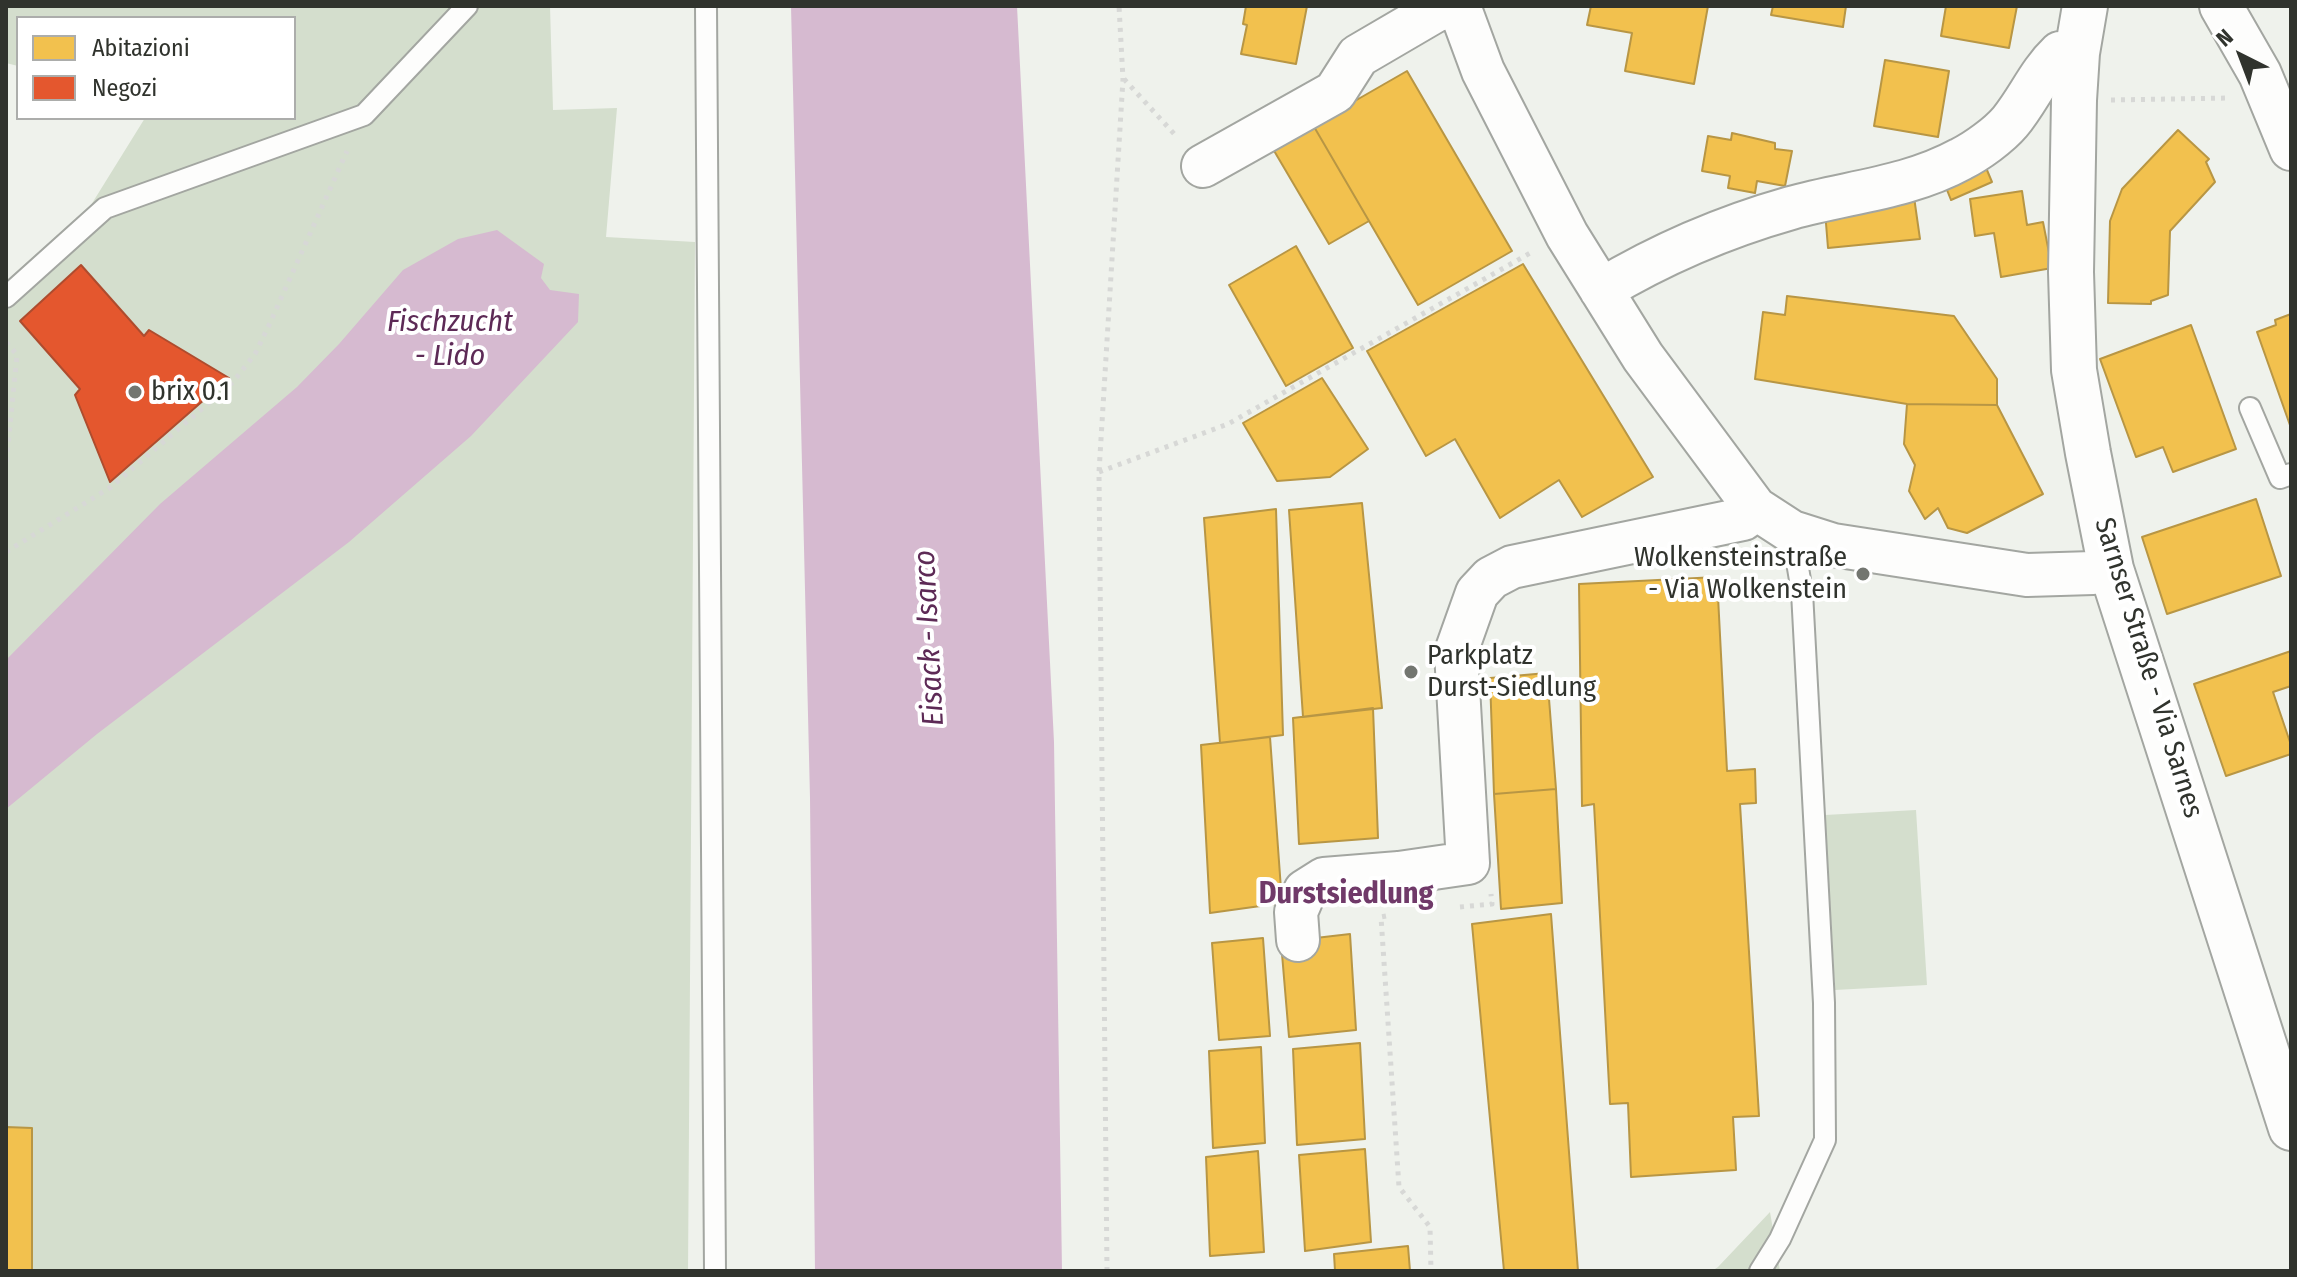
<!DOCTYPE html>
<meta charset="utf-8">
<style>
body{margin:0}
#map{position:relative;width:2297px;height:1277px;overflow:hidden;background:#eff2ec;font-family:"Fira Sans Condensed",sans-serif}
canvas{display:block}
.frame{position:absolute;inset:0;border:8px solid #30332d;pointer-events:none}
.legend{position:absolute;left:16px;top:16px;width:280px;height:104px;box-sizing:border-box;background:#fff;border:2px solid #acadab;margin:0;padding:10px 14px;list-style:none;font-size:24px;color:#30332d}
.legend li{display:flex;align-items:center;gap:16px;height:40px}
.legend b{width:40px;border:2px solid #acadab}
.north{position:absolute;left:2201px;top:16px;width:80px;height:80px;-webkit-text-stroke:6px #fff;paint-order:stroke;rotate:318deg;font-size:22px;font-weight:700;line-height:32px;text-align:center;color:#30332d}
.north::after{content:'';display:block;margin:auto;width:28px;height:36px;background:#30332d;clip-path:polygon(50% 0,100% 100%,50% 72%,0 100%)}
</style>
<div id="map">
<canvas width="2297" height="1277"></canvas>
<div class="frame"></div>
<ul class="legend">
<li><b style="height:22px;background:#f2c14e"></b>Abitazioni</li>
<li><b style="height:22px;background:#e4572e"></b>Negozi</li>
</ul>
<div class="north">N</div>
</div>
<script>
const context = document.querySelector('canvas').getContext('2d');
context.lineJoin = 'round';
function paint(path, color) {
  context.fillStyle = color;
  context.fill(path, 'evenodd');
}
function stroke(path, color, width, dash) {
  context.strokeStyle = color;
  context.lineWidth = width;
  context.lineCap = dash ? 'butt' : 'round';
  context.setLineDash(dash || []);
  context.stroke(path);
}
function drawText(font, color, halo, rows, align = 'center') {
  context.font = font + ' "Fira Sans Condensed",sans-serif';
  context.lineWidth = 8;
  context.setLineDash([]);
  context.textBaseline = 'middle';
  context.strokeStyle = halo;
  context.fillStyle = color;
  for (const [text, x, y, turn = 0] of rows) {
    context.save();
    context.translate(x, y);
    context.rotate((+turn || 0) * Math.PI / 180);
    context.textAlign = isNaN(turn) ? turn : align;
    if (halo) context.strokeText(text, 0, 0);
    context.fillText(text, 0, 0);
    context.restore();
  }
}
paint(new Path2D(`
 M6,6H550L553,110L617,108L606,237L695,242L688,1271H6V281L91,205L145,118H294V18H18V66L6,63Z
 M1916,810L1927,985L1835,990L1825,815Z
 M1770,1212L1780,1271H1712L1718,1267Z`), '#d4decd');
paint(new Path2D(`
 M791,6H1017L1054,742L1062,1271H815L810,798Z
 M497,230L544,264L541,278L550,290L579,294L578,322L471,436L349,542L97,734L6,809V660L160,504L297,387L339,344L403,270L458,239Z`), '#d6bad0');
const homes = new Path2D(`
 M1246,6H1307L1296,64L1241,54L1247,25L1243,24Z
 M1591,6H1708L1694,84L1625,71L1632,33L1587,25Z
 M1773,6H1846L1843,27L1771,15Z
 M1946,6H2017L2009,48L1941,36Z
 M1885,60L1949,71L1938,137L1874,126Z
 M1407,71L1512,251L1418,305L1313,125Z
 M1313,125L1369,221L1329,244L1273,149Z
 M2178,130L2209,159L2206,162L2215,182L2170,231L2168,295L2151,301V304L2108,303L2110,221L2122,189Z
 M1732,133L1775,143V149L1792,151L1785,186L1757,181L1755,193L1728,188L1730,176L1702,171L1708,136L1731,140Z
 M1984,163L1992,182L1951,200L1943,180Z
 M1913,190L1920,239L1828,248L1825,211Z
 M2022,191L2027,225L2043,222L2052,268L2001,277L1994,233L1975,236L1970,199Z
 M1296,246L1353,348L1286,386L1229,285Z
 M1523,264L1653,477L1582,517L1559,480L1500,518L1455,439L1426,456L1367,351Z
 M1787,296L1954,316L1997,379V405L1907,404L1755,379L1763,312L1785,315Z
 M2291,314V428L2257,332L2276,325L2275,320Z
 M2191,325L2236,449L2173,472L2163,447L2136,457L2100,359Z
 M1322,378L1368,449L1330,477L1277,481L1243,423Z
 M1907,404L1997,405L2043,494L1967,533L1948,528L1938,508L1925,519L1909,491L1915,465L1904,444Z
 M2256,499L2281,576L2167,614L2142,537Z
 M1362,503L1382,708L1303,717L1289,510Z
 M1276,509L1283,735L1220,743L1204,518Z
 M1717,577L1727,771L1755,769L1756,803L1740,804L1759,1116L1733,1117L1736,1170L1631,1177L1628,1103L1610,1104L1594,804L1582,806L1579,584Z
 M2291,651V686L2273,692L2291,745V754L2226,776L2194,684Z
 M1547,673L1556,789L1494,794L1490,678Z
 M1373,708L1378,838L1299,844L1293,718Z
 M1270,737L1282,903L1210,913L1201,745Z
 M1556,789L1562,903L1501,909L1494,794Z
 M1551,914L1578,1271H1504L1472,924Z
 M1350,934L1356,1030L1289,1037L1281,942Z
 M1263,938L1270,1036L1219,1040L1212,943Z
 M1360,1043L1365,1139L1297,1145L1293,1049Z
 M1261,1047L1265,1143L1213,1148L1209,1051Z
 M6,1127L32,1128V1271H6Z
 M1365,1149L1371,1242L1305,1251L1299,1155Z
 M1258,1151L1264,1252L1210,1256L1206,1157Z
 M1408,1246L1410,1271H1335L1334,1254Z`);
paint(homes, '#f2c14e');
stroke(homes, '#b89644', 2);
const shops = new Path2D(`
 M81,265L144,336L149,330L229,378L110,482L75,395L80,389L20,321Z`);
paint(shops, '#e4572e');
stroke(shops, '#ae4c2e', 2);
const lane = new Path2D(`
 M706,6L715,1271
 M6,297L105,208L364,115L467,6
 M2250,408L2280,478L2291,474
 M1760,1271L1780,1239L1825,1140L1824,1003L1802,592L1792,532`);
const street = new Path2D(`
 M1459,6L1483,71L1567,235L1643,357L1755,508L1792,532L1833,545L2027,575L2093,573L2111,569
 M2221,6L2260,74L2291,149
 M1203,166L1335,92L1358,56L1435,11L1451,6
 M1601,290C1661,254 1724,227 1791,208C1848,192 1908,188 1961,159C1977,151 1999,135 2010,122C2029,99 2038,74 2060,53H2077
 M1298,940L1296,912L1305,891L1324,879L1399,873L1468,863L1456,652L1477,593L1491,578L1512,567L1743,519L1755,508`);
const secondary = new Path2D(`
 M2085,6L2077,53L2074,100L2071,272L2074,370L2088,453L2111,569L2291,1128`);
stroke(lane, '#a3a6a1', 24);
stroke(street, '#a3a6a1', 46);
stroke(secondary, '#a3a6a1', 48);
stroke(new Path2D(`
 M1124,79L1177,137
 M2111,100L2229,98
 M6,342L17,355L6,464
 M1099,472L1228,424L1532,252
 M6,552L111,487L233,382L255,354L270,323L347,151
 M1460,907L1492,904L1491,894
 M1386,916L1381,917L1399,1187L1430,1227L1431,1271
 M1107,1271L1099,472L1123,79L1119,6`), '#d7d8d6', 5, [4, 6]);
stroke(lane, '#fdfdfc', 20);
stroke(street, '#fdfdfc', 42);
stroke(secondary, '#fdfdfc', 44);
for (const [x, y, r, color] of [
 [135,392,8,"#737670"],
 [1863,574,8,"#737670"],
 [1411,672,8,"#737670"]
]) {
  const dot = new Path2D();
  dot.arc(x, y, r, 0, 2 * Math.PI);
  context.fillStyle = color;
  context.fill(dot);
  stroke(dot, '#fff', 3);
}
drawText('28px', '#30332d', '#fff', [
 ["brix 0.1",151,392],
 ["Wolkensteinstraße",1847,558,"right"],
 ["- Via Wolkenstein",1847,590,"right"],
 ["Parkplatz",1427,656],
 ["Durst-Siedlung",1427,688]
], 'left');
drawText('28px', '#30332d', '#fff', [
 ["Sarnser Straße - Via Sarnes",2148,668,73]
]);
drawText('italic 30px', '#5d2a56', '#fff', [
 ["Fischzucht",450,323],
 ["- Lido",450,357],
 ["Eisack - Isarco",930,638,-93]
]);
drawText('bold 30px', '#703a69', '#fff', [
 ["Durstsiedlung",1346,895]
]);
</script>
